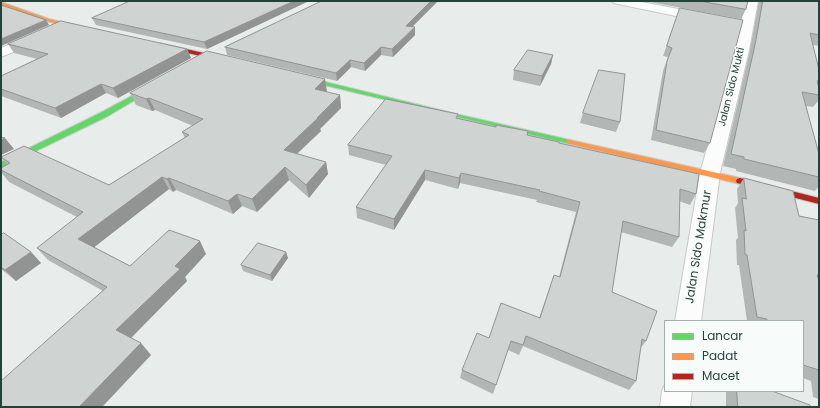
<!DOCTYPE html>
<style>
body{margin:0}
#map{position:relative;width:820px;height:408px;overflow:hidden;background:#e8edeb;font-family:Poppins,sans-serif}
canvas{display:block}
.frame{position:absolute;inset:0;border:2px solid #24423a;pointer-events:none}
.legend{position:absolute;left:664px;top:320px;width:140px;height:72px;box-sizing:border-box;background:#f7fbf9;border:1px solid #a3b1ad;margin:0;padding:5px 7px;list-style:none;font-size:12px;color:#24423a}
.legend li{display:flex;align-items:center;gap:8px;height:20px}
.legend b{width:20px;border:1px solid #a3b1ad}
</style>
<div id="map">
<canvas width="820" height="408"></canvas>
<div class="frame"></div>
<ul class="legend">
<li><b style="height:5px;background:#63d668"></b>Lancar</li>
<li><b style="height:5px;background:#ff974d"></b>Padat</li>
<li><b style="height:5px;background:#b3261e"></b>Macet</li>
</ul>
</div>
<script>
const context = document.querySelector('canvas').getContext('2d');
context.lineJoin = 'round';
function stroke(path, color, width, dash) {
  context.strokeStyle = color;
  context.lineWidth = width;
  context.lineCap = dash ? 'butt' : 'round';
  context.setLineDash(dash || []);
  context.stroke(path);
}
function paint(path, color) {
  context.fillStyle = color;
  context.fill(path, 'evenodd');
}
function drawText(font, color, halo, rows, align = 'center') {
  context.font = font + ' Poppins,sans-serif';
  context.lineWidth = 3;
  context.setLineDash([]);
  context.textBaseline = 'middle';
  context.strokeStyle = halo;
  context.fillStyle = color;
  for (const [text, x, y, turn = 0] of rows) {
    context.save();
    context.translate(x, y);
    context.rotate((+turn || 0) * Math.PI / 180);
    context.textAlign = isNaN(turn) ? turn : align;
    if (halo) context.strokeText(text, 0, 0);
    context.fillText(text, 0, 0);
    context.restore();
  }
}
const street = new Path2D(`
 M612,1H636L705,14L709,15L711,18L709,21L705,22L618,4L614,3Z
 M746,1H758L749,50L720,173L701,321H675L700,173L735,50Z
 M37,33L42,34L44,37L42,40L1,57V48Z
 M665,384V391H692L690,407H660L662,391Z`);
const fast = new Path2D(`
 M297,75L456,114L570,140L574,142L570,144L295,78L294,77Z
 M158,82L161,84L160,85L108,116L1,168V162L102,112Z`);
const slow = new Path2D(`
 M1,2L49,19L91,29L88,31L46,21L1,6Z
 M567,140H570L740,178L744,181L740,184L570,144L566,142Z`);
const jam = new Path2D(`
 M159,43L231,59L234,61L231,63L157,46V44Z
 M740,178L819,198V204L737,183L736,181L737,179Z`);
stroke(street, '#c5cac8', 2);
stroke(fast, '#c3cbc8', 2);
stroke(slow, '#c3cbc8', 2);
stroke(jam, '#c3cbc8', 2);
paint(street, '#fcfcfc');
paint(fast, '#63d668');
paint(slow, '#ff974d');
paint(jam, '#b3261e');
paint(new Path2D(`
 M130,1H309L207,49L96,25L92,18Z
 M322,1H438L412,27L415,35L393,57L381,55L365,71L351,67L337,81L227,55L225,47Z
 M650,1H748L746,9L741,19L650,2Z
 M759,1H819V46L813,45L819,70V100L813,107L806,106L819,154V186L815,191L736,171V169L723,166L750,50Z
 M680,8L710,143L704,153L651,140L663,71L668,57L663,56Z
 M8,44L187,49L191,58L118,98L106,93L61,118L1,96V76L37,59L14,53Z
 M553,55L551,64L540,86L513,80L514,70Z
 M327,91L326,92L340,95L341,108L320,129L321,131L297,154L326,162L328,174L309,198L289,180L257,212L242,206L233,214L176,190L173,192L169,189L94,247L130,266L206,254L185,277L187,281L131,338L151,355L102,407H1L103,291L48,260L37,248L77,217L9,182L1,172V168L7,164L1,158L109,185L185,138L182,132L193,126L155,110L152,111L136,105L130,93Z
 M583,113L620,122L616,132L580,123Z
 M457,118L559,143L696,194L690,205L679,201V237L672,247L621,232L612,292L646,341L640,349L636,381L629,390L523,346L519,355L508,350L493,394L460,378L462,370L489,338L539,318L554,275L559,277L576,212L536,202L537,200L460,183L458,189L425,180L394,230L357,218L356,207L386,165L349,155L348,145Z
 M744,178L799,216L819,220V399L813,397L811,381L803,378V321H747L739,265H737L736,240L738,238L735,208L738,203L737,189Z
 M1,235L31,252L41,263L16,281L1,269Z
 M286,252L288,258L272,281L243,271L241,265Z
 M726,391H772L810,407H726Z`), '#b2b6b5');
paint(new Path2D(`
 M294,1H309L207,49L204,42Z
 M431,1H438L406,33V26Z
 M46,20L49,25L1,46V39Z
 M415,27V35L393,57L392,49Z
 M381,47V55L365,71L364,63Z
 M187,49L191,58L118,98L113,88Z
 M553,55L551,64L540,86L542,76Z
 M350,60L351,67L337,81L336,73Z
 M325,79L327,91L317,101L315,89Z
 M101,84L106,93L61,118L55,108Z
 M340,95L341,108L320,129L321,131L287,163L284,150Z
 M149,98L155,110L152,111L146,99Z
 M5,138L14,149L1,155V140Z
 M326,162L328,174L309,198L306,185Z
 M285,167L289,180L257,212L252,199Z
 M425,170V180L394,230V219Z
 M461,173L460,183L458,189L459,178Z
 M162,177L169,189L88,252L78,239Z
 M169,178L176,190L173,192L167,179Z
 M237,194L242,206L233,214L228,201Z
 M200,241L206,254L185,277L187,281L127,342L116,330L175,266Z
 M31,252L41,263L16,281L5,270Z
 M286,252L288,258L272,281L270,275Z
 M141,343L151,355L102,407H79Z`), '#919493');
const building = new Path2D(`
 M130,1H294L204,42L92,18Z
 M322,1H431L406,26L415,27L392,49L381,47L364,63L350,60L336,73L225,47Z
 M700,1H748L746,9Z
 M763,1H819V35L810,33L819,70V81H817L819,88V95L802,92L819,154V177L744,159V157L731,154L756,40Z
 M1,5L46,20L1,39Z
 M680,8L743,20L710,143L656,130L667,61L672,48L667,46Z
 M61,21L187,49L113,88L101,84L55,108L1,89V76L48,54L8,44Z
 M528,50L553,55L542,76L514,70Z
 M207,51L325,79L315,89L340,95L317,118H318L284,150L326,162L306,185L285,167L252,199L237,194L228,201L169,178L167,179L162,177L78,239L130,266L169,230L200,241L175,266L180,269L116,330L141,343L79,407H1V381L107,287L37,248L83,212L1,170V168L10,163L1,157L24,146L109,185L189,135L182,132L203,119L149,98L146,99L130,93Z
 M599,70L625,74L620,122L583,113Z
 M386,99L458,114L456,118L496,127V125L528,131L527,135L559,142V143L699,174L696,194L680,189L679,237L623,221L612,292L657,311L646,341L642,339L636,381L526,336L523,345L511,341L496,385L462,370L477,333L489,338L501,303L540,318L554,275L560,277L580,202L539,191L540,190L461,173L459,178L425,170L394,219L356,207L392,156L348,145Z
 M1,137L5,138L1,140Z
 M744,178L793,191L799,216L819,220V275H817L819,281V370L803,365V321H767V319L757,317L747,255L745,254L744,230L746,231L742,198L746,199Z
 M4,233L31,252L5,270L1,267V235Z
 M258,243L286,252L270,275L241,265Z
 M737,391H772L810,405V407H738Z`);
paint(building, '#cfd4d2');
stroke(building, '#919493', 1);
drawText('10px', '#24423a', '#f7fbf9', [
 ["Jalan Sido Mukti",732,87,-76]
]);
drawText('12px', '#24423a', '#f7fbf9', [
 ["Jalan Sido Makmur",699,247,-81]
]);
</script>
